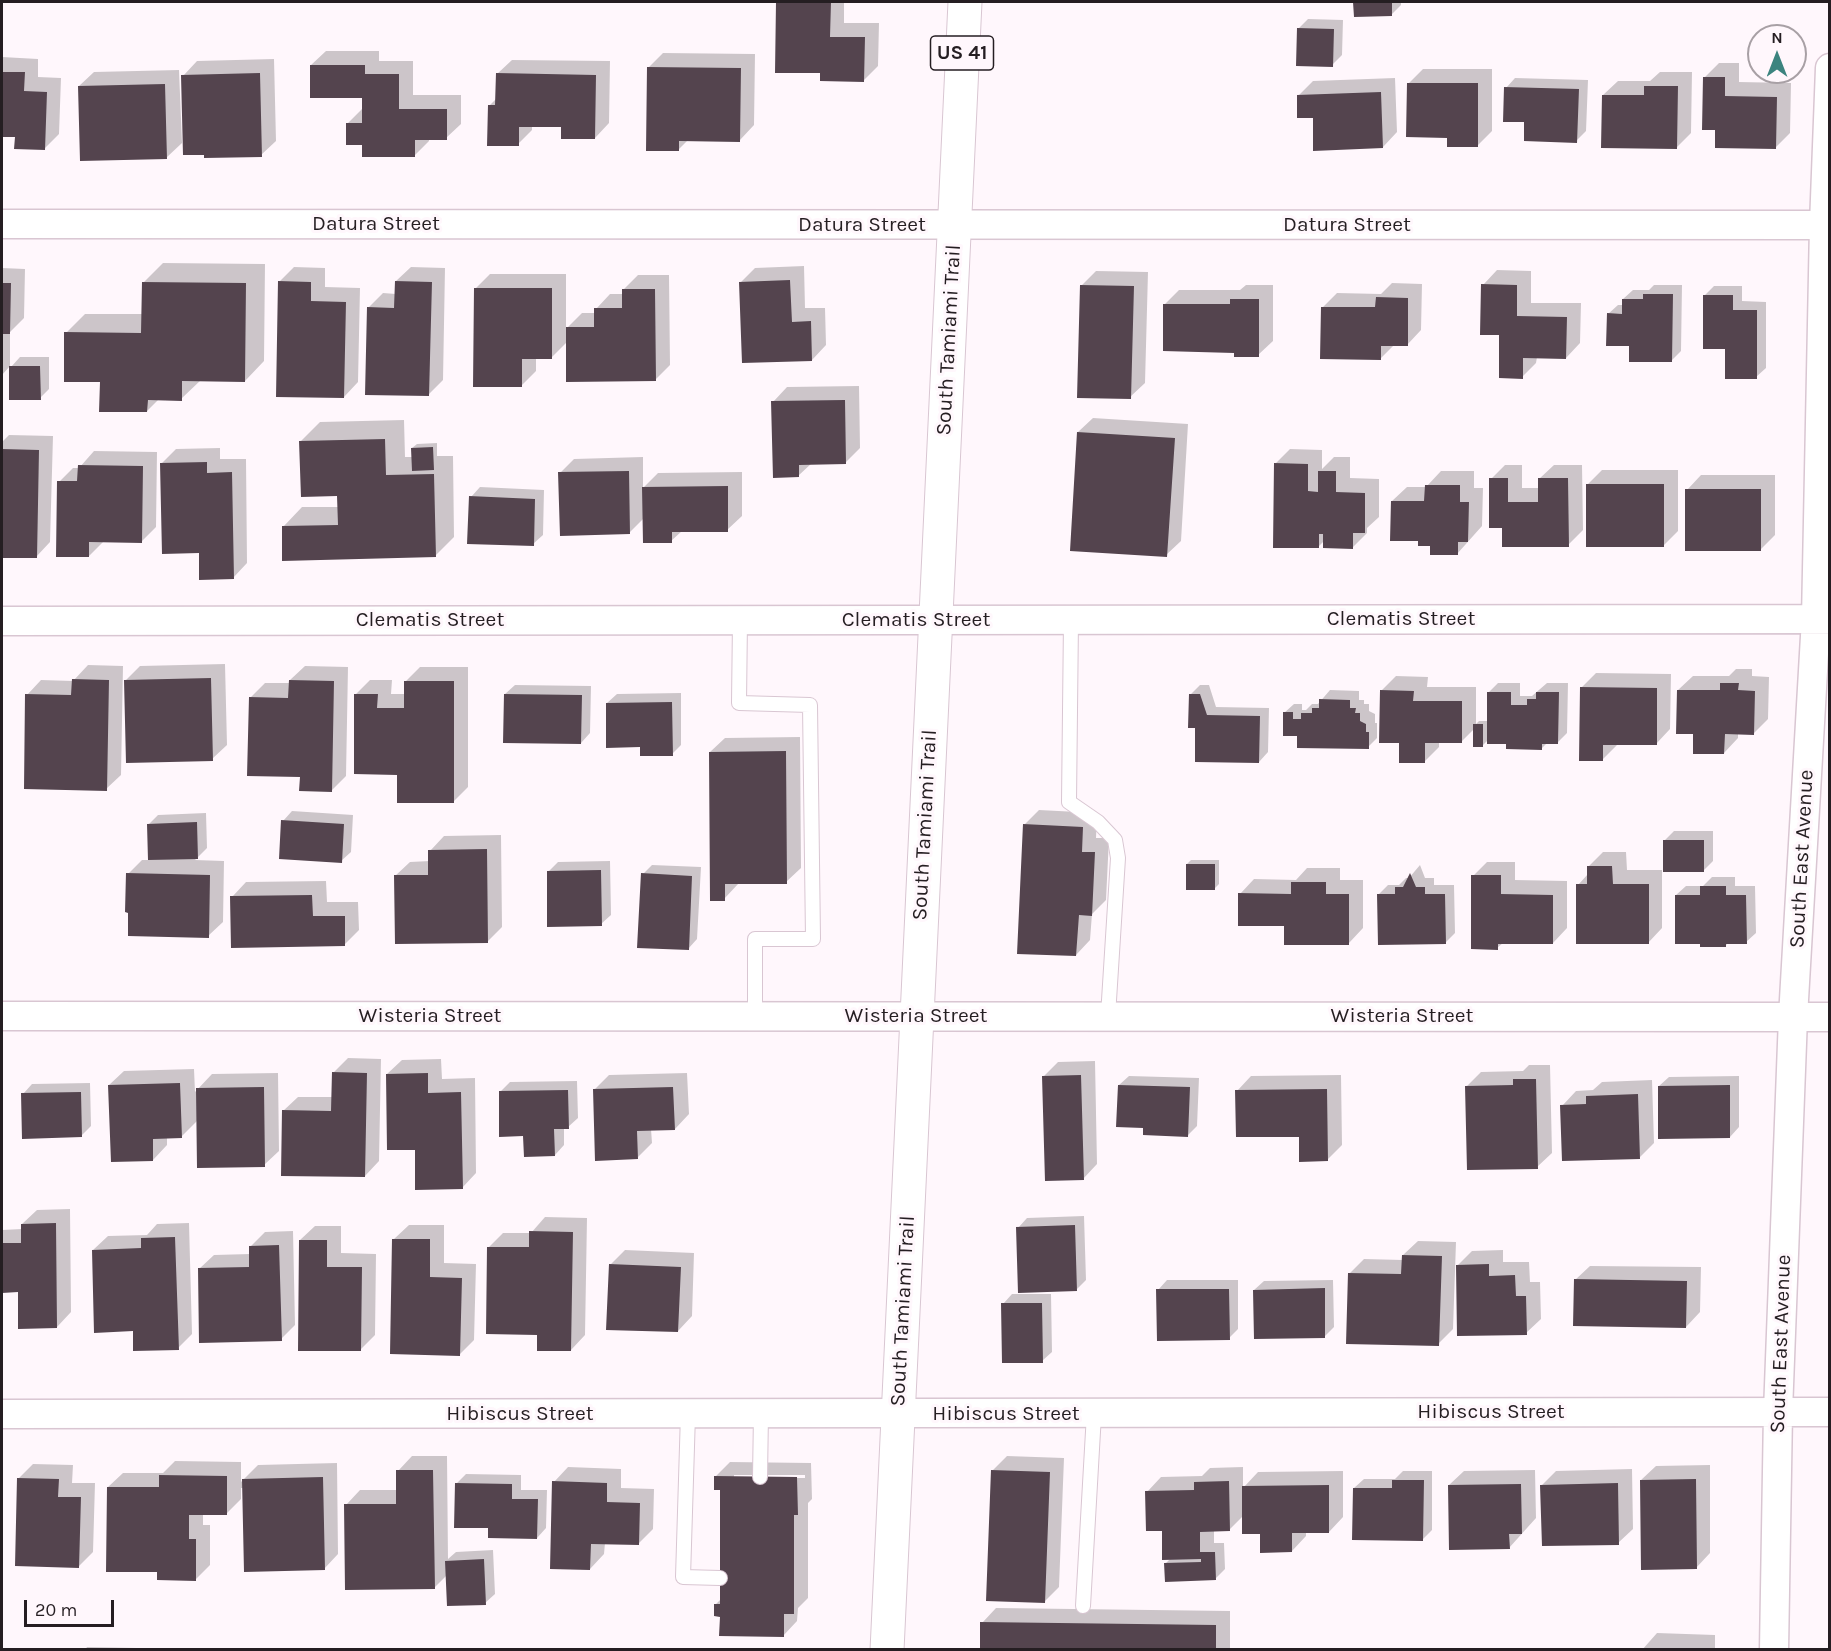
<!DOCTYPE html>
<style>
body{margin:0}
#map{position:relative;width:1831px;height:1651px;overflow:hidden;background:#fff7fc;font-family:Karla,sans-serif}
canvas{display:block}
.frame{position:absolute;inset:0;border:3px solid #251e22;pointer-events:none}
.north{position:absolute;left:1747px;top:24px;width:60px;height:60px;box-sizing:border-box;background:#fff7fc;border:2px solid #a8a0a5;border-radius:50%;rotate:0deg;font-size:16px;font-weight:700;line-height:24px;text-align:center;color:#251e22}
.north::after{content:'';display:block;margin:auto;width:21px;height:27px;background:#3c847f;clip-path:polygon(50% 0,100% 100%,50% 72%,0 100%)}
.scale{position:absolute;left:24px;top:1600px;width:90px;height:27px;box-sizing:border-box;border:3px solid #251e22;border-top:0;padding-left:8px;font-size:18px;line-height:21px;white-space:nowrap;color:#251e22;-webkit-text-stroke:4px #fff7fc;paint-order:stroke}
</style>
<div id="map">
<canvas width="1831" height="1651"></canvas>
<div class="frame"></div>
<div class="north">N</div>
<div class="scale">20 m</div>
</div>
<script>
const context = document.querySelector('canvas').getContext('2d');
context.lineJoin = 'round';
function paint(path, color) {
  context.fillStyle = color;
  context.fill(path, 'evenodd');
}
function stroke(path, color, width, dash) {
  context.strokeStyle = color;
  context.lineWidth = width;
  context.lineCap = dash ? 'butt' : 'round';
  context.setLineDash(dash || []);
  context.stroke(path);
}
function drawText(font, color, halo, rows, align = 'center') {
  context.font = font + ' Karla,sans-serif';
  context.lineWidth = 6;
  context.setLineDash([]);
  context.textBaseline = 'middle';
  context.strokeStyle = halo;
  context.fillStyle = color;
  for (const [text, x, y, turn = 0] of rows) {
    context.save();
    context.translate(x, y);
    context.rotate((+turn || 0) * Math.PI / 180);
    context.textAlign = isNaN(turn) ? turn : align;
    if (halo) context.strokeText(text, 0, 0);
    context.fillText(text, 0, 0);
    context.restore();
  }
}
paint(new Path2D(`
 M777,2H844V23H879L878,66L864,80L822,72L777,71Z
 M1355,2H1401V5L1391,15L1355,16Z
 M1308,19L1343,20L1342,55L1332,65L1298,29Z
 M326,51H379V61H413V95H461V124L446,138H429V141L415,155L363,143L348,123L362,109L363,97L311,65Z
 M663,53L755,54L754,125L740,140L689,139L678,150L648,68Z
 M2,57L38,59V77L61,78L59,134L45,148L16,136L2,135Z
 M274,59L276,141L261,155L183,76L197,61Z
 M512,60L610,61L609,123L595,138L562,126L532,125V130L518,144L489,106L497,98V74Z
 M1719,63H1739V82L1791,83L1790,133L1776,147L1716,129L1704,78Z
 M1423,69H1492V131L1477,146L1448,136L1408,84Z
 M179,70L182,143L166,158L79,86L94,72Z
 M1660,72H1692L1691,133L1677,147L1603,95L1618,81H1650Z
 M1395,78L1397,132L1383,147L1314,116L1298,96L1313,81Z
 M1515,78L1588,80L1586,131L1576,141L1526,121L1506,88Z
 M163,263L265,264L264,361L245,381L201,380L181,399H159L147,411L102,381L66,333L85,314H143V283Z
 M804,266L805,308H825L826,345L812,360L741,282L755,268Z
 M294,267L325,268V287L360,288L358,382L344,397L280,281Z
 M411,267L445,268L443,380L428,395L368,308L383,293L396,294V281Z
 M2,268L25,269L24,318L10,332V366L2,375Z
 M1497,270L1531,271V303H1581L1580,343L1566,358L1537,357L1536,363L1522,377L1483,285Z
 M1096,271L1148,272L1145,383L1130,397L1081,286Z
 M490,274H566V329L582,313H596V309L610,294H623V290L638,275H669L670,365L655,380L568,341L551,358H536V371L521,386L475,289Z
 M1392,283L1422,284L1421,330L1407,345H1394L1381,358L1322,308L1337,293L1381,294Z
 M1246,285H1273V341L1258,355L1236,352L1164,305L1179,290H1240Z
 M1654,285H1682L1681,351L1671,361L1631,345L1608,314L1618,305H1623V299L1633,290H1649Z
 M1714,286H1742V301L1766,302V368L1756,377L1727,348L1705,295Z
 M20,357H49V389L40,398L11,367Z
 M859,386L860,448L845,463H812L798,476L773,402L787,387Z
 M1093,418L1188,424L1181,541L1166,555L1078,432Z
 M404,420L405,457H413L412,448L417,444L437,443V456H453L454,537L435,556L283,527L302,507H339V495L301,441L320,422Z
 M9,435L53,436L50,542L36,557L2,556V442Z
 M220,448V459H246L247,563L233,578L200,551L162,463L176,449Z
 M1290,449L1322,450V469L1334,457H1350V478L1379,479V517L1367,528V533L1353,547L1324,541L1318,547L1275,464Z
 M94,451L157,452L156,527L141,542L104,541L89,556L59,482L73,468H79Z
 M643,457V488L658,473L742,472V516L727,530L682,531L671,541L644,518L629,533L560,473L574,459Z
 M1505,465H1522V488H1539V479L1554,465H1582L1583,530L1568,545L1504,526L1491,479Z
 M1602,470H1678V531L1663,546L1587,485Z
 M1441,471H1474V488H1483L1482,526L1457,554L1419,540L1392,501L1407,487H1426Z
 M1701,475H1775V535L1760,550L1687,490Z
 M480,487L544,490L543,535L533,544L471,497Z
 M225,664L227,745L212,759L126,680L140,666Z
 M88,665L123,666L121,775L106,789L27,695L41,680L73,681Z
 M305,666L348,667L346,776L331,791L301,776L251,697L265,683H290V680Z
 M420,667H468V787L453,802L399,773L356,694L370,680H392L391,694H406V681Z
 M1736,669H1752V676L1769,677L1768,719L1754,733H1738V738L1724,753L1694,732L1678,690L1693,676H1729Z
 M1596,673L1671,674L1670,729L1656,744L1617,745L1603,759L1581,688Z
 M1396,676L1428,677L1427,687H1476V724L1479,721H1489V692L1498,683H1520V696H1532L1547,683H1568L1567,733L1558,742H1548L1542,748L1488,740L1482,746L1474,729L1461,742H1439V747L1424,762L1400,741L1381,691Z
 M515,685L591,686L590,733L581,743L505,694Z
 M1200,685H1209L1216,707L1269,708L1268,752L1259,762L1197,727L1190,695Z
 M1330,690L1359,691V700H1364V704H1369V711L1375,714V723H1377V738L1368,747L1299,734L1284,713L1294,704H1302V710H1306L1312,704H1318Z
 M681,693V745L672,754L607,703L617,694Z
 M800,737L801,868L786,882L739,883L724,899L710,752L725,738Z
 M1039,810L1097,813L1096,838H1109L1106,900L1092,914L1090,940L1076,955L1024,825Z
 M292,811L353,815L351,852L341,861L283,821Z
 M206,813L207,848L195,860L224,861L223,922L208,936L128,874L142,860H149V824L158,815Z
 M1674,831H1713V861L1703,871L1662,870V928L1648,943L1578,885L1588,874V867L1603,852H1626L1627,870H1665V840Z
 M501,835L502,927L487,942L395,876L410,862L430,861V851L444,836Z
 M1191,860H1219V884L1214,889L1187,864Z
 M610,861L611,915L601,924L548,872L558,862Z
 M1487,862H1515V880L1567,881V928L1553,943H1503L1497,948L1473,876Z
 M652,865L701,867L697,939L688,949L643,874Z
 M1420,865L1425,878H1434V885H1454L1455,933L1445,943L1379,894L1388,885H1399L1406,878H1409Z
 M1307,868H1340V880H1363V928L1349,943L1240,894L1254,879L1296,880Z
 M1712,877H1735V886H1755L1756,933L1746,942H1729L1725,946L1676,895L1686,886H1703Z
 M326,881L327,902H358L359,930L344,945L232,897L246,882Z
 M348,1058L381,1059L379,1161L365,1176L283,1111L298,1097H333V1073Z
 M441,1059L442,1079L475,1078L476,1173L462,1188L416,1148L387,1074L402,1060Z
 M1095,1061L1097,1164L1083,1179L1044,1076L1058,1062Z
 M1529,1065H1550L1552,1153L1537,1167L1467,1086L1481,1072L1523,1071Z
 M194,1069L195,1092L212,1074L278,1073L279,1151L264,1165L198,1120L181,1137H167V1145L153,1160L109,1085L124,1071Z
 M687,1073L689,1114L675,1129H651L652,1143L637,1158L594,1090L609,1075Z
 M1341,1075L1342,1145L1327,1160L1300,1135L1237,1091L1251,1076Z
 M1129,1076L1199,1078L1197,1126L1188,1135L1145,1126L1119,1085Z
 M1739,1076V1127L1730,1137L1659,1086L1669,1077Z
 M1652,1080L1654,1143L1639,1158L1562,1106L1576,1091L1593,1090L1602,1082Z
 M577,1081L578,1118L568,1127L564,1128V1145L555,1155L525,1135L500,1092L510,1082Z
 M90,1083L91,1126L81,1136L23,1094L32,1084Z
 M70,1209L71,1312L57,1327L19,1291H2V1230L22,1229V1224L37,1210Z
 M1084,1216L1086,1280L1077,1289L1018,1228L1027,1218Z
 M545,1217L587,1218L585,1335L571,1350L539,1333L489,1247L503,1233H531Z
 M189,1223L192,1334L178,1348L134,1330L93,1250L108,1236L147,1235L157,1224Z
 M409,1225H444V1263L476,1264L474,1340L460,1354L394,1239Z
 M315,1226H341V1253L376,1254L375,1335L360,1350L300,1240Z
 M293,1231L295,1325L281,1339L199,1269L214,1255L250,1254V1247L265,1232Z
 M1418,1241L1456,1242L1453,1329L1438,1344L1349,1274L1364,1259L1403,1260V1255Z
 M625,1250L694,1253L692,1316L678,1331L610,1265Z
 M1503,1250V1262H1529L1530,1282H1540L1541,1319L1526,1333L1456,1267L1472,1251Z
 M1590,1266L1701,1267L1700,1312L1686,1327L1575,1280Z
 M1167,1280H1238V1329L1229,1338L1158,1290Z
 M1333,1280L1334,1327L1325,1336L1254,1290L1264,1281Z
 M1012,1294H1051L1052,1352L1042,1361L1003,1304Z
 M412,1456H447L448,1559L456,1552L493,1550L495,1594L485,1603L447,1575L434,1588L346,1505L360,1490H398V1471Z
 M1007,1456L1064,1458L1059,1587L1044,1602L992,1471Z
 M175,1461L241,1462V1482L258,1465L337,1463L338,1554L324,1569L244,1488H241V1499L226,1514H203V1525H210V1565L196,1579L158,1571L108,1487L123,1473H163Z
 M730,1462L811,1463L812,1499L808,1503V1598L798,1608L797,1621L783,1636L721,1615L715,1605L721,1599L722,1488L715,1477ZM734,1475H805V1478H734Z
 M33,1464L73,1465L72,1483H95L93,1552L79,1566L19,1478Z
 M1710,1465V1553L1696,1568L1641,1480L1656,1466Z
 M568,1467L621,1469V1488L654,1489L653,1529L638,1544L605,1543L604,1554L590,1569L554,1482Z
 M1243,1467V1488L1258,1472L1343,1471V1517L1329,1532H1306V1536L1292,1551L1262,1532L1244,1515L1229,1530H1214V1543H1224L1225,1569L1215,1579L1166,1563L1171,1558L1163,1530L1147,1492L1161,1477L1202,1476L1210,1468Z
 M1632,1469L1633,1529L1618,1543L1542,1485L1556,1471Z
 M1535,1470L1536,1518L1509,1548L1449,1485L1464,1471Z
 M1403,1471H1432V1530L1422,1540L1354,1488L1364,1479H1395Z
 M466,1474L521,1475V1490H547L546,1528L537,1538L490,1527L456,1484Z
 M996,1608L1230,1611V1650H981L982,1623Z
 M1657,1633L1715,1635V1650H1642Z
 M87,1647L137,1648V1650H85Z
 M289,1649H338V1650H288Z`), '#0003');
paint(new Path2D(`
 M776,2H831L830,37H865L864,82L820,81V73H775Z
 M1353,2H1392V16L1354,17Z
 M1297,28L1334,29L1333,67L1296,66Z
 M310,65H365V74H399V109H447V140H415V157H362V145H346V123H362V98H310Z
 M647,67L741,68L740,142L679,141V151H646Z
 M2,72H25L24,91L47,92L45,150L14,149L15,137H2Z
 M260,73L262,157L204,158V155H183L181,75Z
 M496,73L596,75L595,139H561V127H519V146H487L488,105H495Z
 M1703,77H1725V96L1777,97L1776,149L1715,148V130H1702Z
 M1407,83H1478V147H1447V138L1406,137Z
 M165,84L167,159L80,161L78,86Z
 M1644,86H1678L1677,149L1601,148L1602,95H1644Z
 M1504,87L1579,89L1577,143L1524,141V122H1503Z
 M1381,92L1383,148L1313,151V118H1297V95Z
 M790,280L792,322L811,321L812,361L742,363L739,282Z
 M278,281L311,282V301L346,302L344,398L276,397Z
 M395,281L432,282L429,396L365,395L367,307L394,308Z
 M142,282L246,283L245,382L182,381V401L148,400L147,412H99L100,382H64V332L141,333Z
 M2,283H11L10,334H2Z
 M1481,284L1517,285V316L1567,317L1566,359L1523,358V379L1499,378V335H1480Z
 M1080,285L1134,286L1131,399L1077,398Z
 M474,288H552V359H522V387H473Z
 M622,289H655L656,381L566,382V327H594V308H622Z
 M1643,294H1673L1672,362H1629V346H1606L1607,313L1622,314V299H1643Z
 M1703,295H1733V310H1757V379H1725V349H1703Z
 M1376,297L1408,298V346H1381V360L1320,359L1321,307H1375Z
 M1230,299H1259V357H1234V353L1163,351V304H1230Z
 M9,366H40L41,400H9Z
 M845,400L846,464L799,465V477L773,478L771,401Z
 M1077,432L1175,438L1167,557L1070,551Z
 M385,439L386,475L434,474L436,557L282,561V526L338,525L337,496L301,497L299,441Z
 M433,447L434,470L412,471L411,448Z
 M2,449L39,450L37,558H2Z
 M207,462V473L232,472L234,579L199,580V553L162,554L160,463Z
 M1274,463L1308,464V491L1318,492V471H1336V492L1365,493V533H1353V549L1323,548V534H1319V548H1273Z
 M78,465L143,466L142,543L89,542V557H56L57,481H77Z
 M629,471L630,534L560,536L558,472Z
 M1489,478H1508V502H1538V478H1568L1569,547H1502V528H1489Z
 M1586,484H1664V547H1586Z
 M1425,485H1460V502H1469L1468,542H1458V555H1430V546H1418V541H1390L1391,501H1424Z
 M728,486V532H672V543H643L642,487Z
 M1685,489H1761V551H1685Z
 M469,496L535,499L534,546L467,544Z
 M211,678L213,761L126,763L124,680Z
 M72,679L109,680L107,791L24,789L25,694L71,695Z
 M289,680L334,681L332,792L299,791L300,777L247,776L249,697L288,698Z
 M404,681H454V803H397V775L354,774V694H378L377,708H404Z
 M1720,683H1739L1738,690L1755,691L1754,735L1725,734L1724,754H1693V734H1676L1677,690H1720Z
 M1580,687L1657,688V745H1603V761H1579Z
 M1380,690L1414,691L1413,701H1462V743H1425V763H1399V743H1379Z
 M1487,692H1511V705H1527V699H1536V692H1559L1558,744H1542V750L1506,749V744H1487Z
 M504,694L582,695L581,744L503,743Z
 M1189,694H1200L1207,715L1260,716L1259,763L1195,762V728H1188Z
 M1319,699L1350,700V708H1356L1355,713H1360V721L1366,724V732H1369V749L1297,748V736H1283V712H1293V719H1301V713H1312V708H1319Z
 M672,702L673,756H640V747L606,748V703Z
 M1473,724H1483V747H1473Z
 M786,751L787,884H725V901H710L709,752Z
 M281,820L344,824L342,863L279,859Z
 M197,822L198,859L148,860L147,824Z
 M1023,824L1083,827L1082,852H1095L1092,916L1079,915L1076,956L1017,954Z
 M1663,840H1704V872H1663Z
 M487,849L488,943L395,944L394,875H428V850Z
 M1186,864H1215V890H1186Z
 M1587,866H1612L1613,884H1649V944H1576V884H1587Z
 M601,870L602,926L547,927V871Z
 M126,873L210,875L209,938L128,936V913L125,912Z
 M641,873L692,876L689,950L637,948Z
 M1410,873L1416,887H1425V894H1445L1446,944L1378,945L1377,894H1395V887H1403Z
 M1471,875H1501V894L1553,895V944H1498V950L1471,949Z
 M1291,882H1326V894H1349V945H1284V926H1238V893L1291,894Z
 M1700,886H1726V895H1746L1747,944H1726V947H1700V944H1675V895H1700Z
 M312,895L313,916H345V946L231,948L230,896Z
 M332,1072L367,1073L365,1177L281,1176L282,1110L331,1111Z
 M428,1073V1093L461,1092L463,1189L415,1190V1150H387L386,1074Z
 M1081,1075L1084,1180L1045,1181L1042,1076Z
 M1513,1079H1536L1538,1169L1467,1170L1465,1086L1513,1085Z
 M180,1083L182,1138L153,1139V1161L111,1162L108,1085Z
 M1118,1085L1190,1087L1188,1137L1143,1135V1128L1116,1127Z
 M1730,1085V1138L1658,1139V1086Z
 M264,1087L265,1167L197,1168L196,1088Z
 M673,1087L675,1130L637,1131L638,1159L595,1161L593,1089Z
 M1327,1089L1328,1161L1299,1162V1137H1236L1235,1090Z
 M568,1090L569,1129H554L555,1156L524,1157L523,1136L499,1137V1091Z
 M81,1092L82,1137L22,1139L21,1093Z
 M1638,1094L1640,1159L1562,1161L1560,1105L1586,1104V1096Z
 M56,1223L57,1328L18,1329V1292L2,1293V1243H21V1224Z
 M1075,1225L1077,1291L1018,1293L1016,1227Z
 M529,1231L573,1232L571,1351H537V1335L486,1334L487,1247H529Z
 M175,1237L179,1350L133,1351V1331L94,1333L92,1250L141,1248V1238Z
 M392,1239H430V1277L462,1278L460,1356L390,1354Z
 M299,1240H327V1267H362L361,1351H298Z
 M279,1245L282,1341L199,1343L198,1268L249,1267V1246Z
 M1402,1255L1442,1256L1439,1346L1346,1344L1348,1273L1401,1274Z
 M609,1264L681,1267L678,1332L606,1330Z
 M1489,1264V1276L1515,1275L1516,1296H1526L1527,1335L1457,1336L1456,1265Z
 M1574,1279L1687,1281L1686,1328L1573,1326Z
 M1325,1288V1338L1254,1339L1253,1290Z
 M1156,1289H1229L1230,1340L1157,1341Z
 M1001,1303H1042L1043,1363H1002Z
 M396,1470H433L435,1589L345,1590L344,1504H396Z
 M991,1470L1050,1472L1045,1603L986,1601Z
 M159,1475L227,1476V1515H189V1539H196V1581L157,1580V1572H106L107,1487H159Z
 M714,1476L797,1477L798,1515H794V1614H784V1637L719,1636L720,1617L714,1616V1604H720V1490H714Z
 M323,1477L325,1570L244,1572L242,1479Z
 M17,1478L59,1479L58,1497H81L79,1568L15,1566Z
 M1696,1479L1697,1569L1641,1570L1640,1480Z
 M1392,1480H1424L1423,1541L1352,1540L1353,1488H1392Z
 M552,1481L607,1483V1502L640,1503L639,1545L591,1544L590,1570L550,1569Z
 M1229,1481L1230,1531L1200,1532V1552H1215L1216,1580L1165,1582L1164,1563L1201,1562V1559L1162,1560V1531H1146L1145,1491L1194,1490V1482Z
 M455,1483L512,1484V1499H538L537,1539L488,1538V1528H454Z
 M1618,1483L1619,1545L1542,1546L1540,1485Z
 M1521,1484L1522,1534H1509L1510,1549L1449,1550L1448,1485Z
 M1329,1485V1533H1292V1552L1260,1553V1534H1242V1486Z
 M484,1559L486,1605L447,1606L445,1561Z
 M980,1622L1216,1625V1650H980Z`), '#54444e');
const lane = new Path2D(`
 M740,620L739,703L810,705L813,939H755V1016
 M1071,620L1069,802L1098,822L1115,840L1118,858L1108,1016
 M688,1414L683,1577L720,1578
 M760,1477L761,1414
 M1083,1606L1094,1414`);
const street = new Path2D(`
 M2,224L1830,225
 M2,621L1830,619
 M2,1016L1830,1017
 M2,1414L1830,1412
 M1774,1650L1778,1412L1793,1017L1816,619L1824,225L1830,68`);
const primary = new Path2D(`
 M887,1650L965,2`);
stroke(lane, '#d9c6d2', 16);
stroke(street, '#d9c6d2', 31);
stroke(primary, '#d9c6d2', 35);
stroke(lane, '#fff', 14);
stroke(street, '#fff', 28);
stroke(primary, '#fff', 33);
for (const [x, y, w] of [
 [962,53,63]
]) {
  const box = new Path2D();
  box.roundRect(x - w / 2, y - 17, w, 34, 4.5);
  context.fillStyle = '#fff7fc';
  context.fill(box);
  stroke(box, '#251e22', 1.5);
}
drawText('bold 20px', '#251e22', null, [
 ["US 41",962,53]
]);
drawText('21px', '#251e22', '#fff7fc', [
 ["Datura Street",376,224],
 ["Datura Street",862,225],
 ["Datura Street",1347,225],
 ["South Tamiami Trail",949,340,-87],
 ["Clematis Street",1401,619],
 ["Clematis Street",430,620],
 ["Clematis Street",916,620],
 ["South Tamiami Trail",925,825,-87],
 ["South East Avenue",1802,859,-87],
 ["Wisteria Street",430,1016],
 ["Wisteria Street",916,1016],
 ["Wisteria Street",1402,1016],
 ["South Tamiami Trail",903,1311,-87],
 ["South East Avenue",1781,1344,-88],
 ["Hibiscus Street",1491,1412],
 ["Hibiscus Street",520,1414],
 ["Hibiscus Street",1006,1414]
]);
</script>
